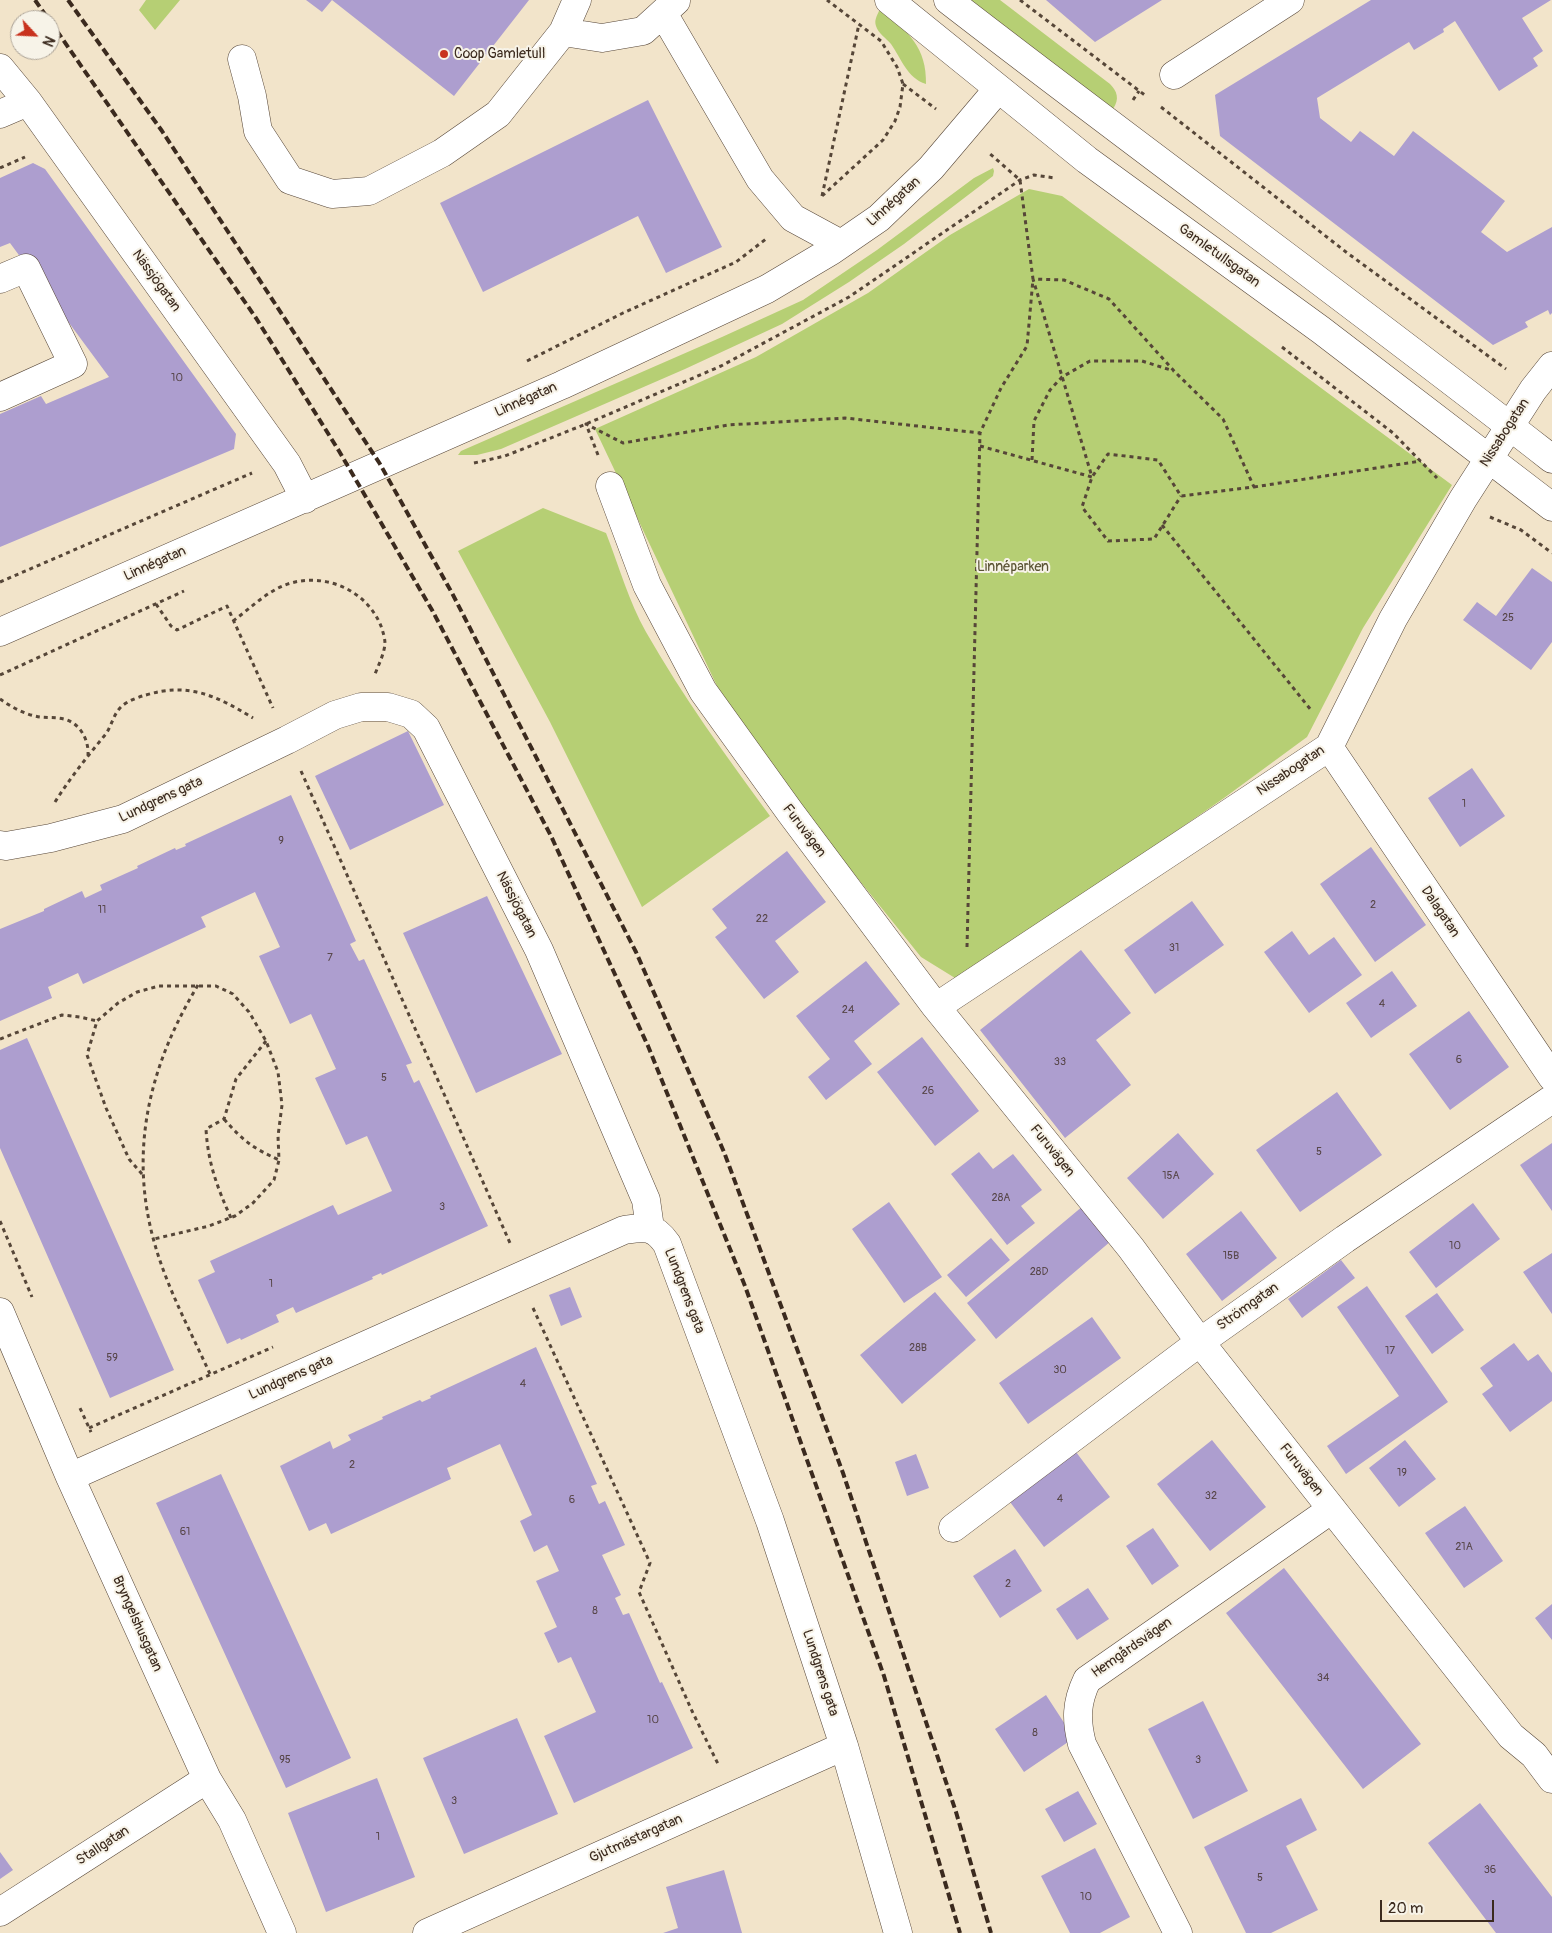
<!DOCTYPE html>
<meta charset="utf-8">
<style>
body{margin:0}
#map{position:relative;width:1552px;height:1933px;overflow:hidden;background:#f2e4ca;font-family:Pangolin,sans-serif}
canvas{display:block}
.north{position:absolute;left:10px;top:10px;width:50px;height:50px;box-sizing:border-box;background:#f7f3e8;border:1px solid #aca397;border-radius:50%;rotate:115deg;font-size:14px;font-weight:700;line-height:20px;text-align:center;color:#3b2a1e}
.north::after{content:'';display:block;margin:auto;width:18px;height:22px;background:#c8321e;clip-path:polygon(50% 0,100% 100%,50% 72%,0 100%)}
.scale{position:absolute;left:1380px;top:1900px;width:114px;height:22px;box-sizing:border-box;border:2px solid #3b2a1e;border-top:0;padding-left:6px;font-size:15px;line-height:18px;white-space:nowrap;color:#3b2a1e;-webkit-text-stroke:4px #f7f3e8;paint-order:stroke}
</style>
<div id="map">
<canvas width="1552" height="1933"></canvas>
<div class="north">N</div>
<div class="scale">20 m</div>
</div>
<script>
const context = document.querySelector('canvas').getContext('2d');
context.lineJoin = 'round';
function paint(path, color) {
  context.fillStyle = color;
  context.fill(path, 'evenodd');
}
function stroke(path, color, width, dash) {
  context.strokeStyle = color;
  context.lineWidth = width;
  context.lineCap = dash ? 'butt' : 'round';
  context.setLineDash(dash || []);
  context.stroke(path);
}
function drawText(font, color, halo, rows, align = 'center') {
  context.font = font + ' Pangolin,sans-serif';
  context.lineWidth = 4;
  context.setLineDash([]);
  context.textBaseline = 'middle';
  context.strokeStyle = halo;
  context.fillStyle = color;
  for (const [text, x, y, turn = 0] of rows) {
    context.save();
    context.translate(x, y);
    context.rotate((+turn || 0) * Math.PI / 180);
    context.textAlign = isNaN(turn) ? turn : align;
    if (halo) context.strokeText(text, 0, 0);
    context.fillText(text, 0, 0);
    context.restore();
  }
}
paint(new Path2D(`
 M146,0H180L155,30L139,10Z
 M969,0H1000L1110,84C1117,91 1120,99 1113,109L1092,94Z
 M882,10C908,31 927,48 926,84C907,78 901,58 891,44C886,38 878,33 876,26C874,20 877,16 879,11Z
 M993,168L994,171L993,176L904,244L849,282L782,324L685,369L501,449L477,455H458L461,451L722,337L803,300L877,250L974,178Z
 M1029,189L1062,196L1452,485L1363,628L1307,737L1224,798L1097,886L955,978L921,957L793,798L717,686L595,429L756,357L868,293L950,235Z
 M543,508L606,533C619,566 629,602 646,632C683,697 726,756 770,816L642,907L550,722L458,551Z`), '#b6cf74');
paint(new Path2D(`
 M306,0H529L454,96L332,0L322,12Z
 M1046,0H1162L1095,42Z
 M1371,0H1551L1522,18L1543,51L1533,58L1538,66L1499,91L1455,21L1443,29L1444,32L1414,50L1409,42L1317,98L1320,118L1351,142L1360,131L1394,156L1413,131L1505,201L1481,232L1507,252L1552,227V313L1550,315L1548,310L1525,322L1528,327L1493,345L1220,136L1215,95Z
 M648,100L722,247L666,273L638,216L483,292L440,203Z
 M33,163L45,169L236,434L234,449L0,547V414L41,396L46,404L109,377L10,243L0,247V178Z
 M1532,568L1552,582V642L1531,670L1463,620L1477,602L1496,616Z
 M408,731L444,805L350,850L315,776Z
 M1472,768L1505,816L1460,847L1428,798Z
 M291,795L356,941L350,944L359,961L364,959L412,1063L406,1065L414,1083L419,1080L488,1226L382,1275L381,1273L372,1277L373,1279L296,1313L293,1307L276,1315L279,1322L241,1340L240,1338L227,1344L198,1280L215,1272L210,1261L333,1205L338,1215L392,1191L367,1136L346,1145L315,1078L336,1069L311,1014L290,1024L259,956L280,947L255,892L201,917L206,927L83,984L78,973L48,987L52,998L0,1021V929L44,911V909L82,891L85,898L102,890L100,885L138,868L137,866L175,848L176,850L186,846L185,844Z
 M1371,847L1426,925L1375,962L1320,884Z
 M787,851L826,902L775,941L799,972L764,999L715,937L727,928L712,909Z
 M487,896L562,1054L476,1093L403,933Z
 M1192,901L1224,945L1155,994L1124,950Z
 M1292,931L1309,955L1334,937L1362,975L1309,1013L1264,952Z
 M1081,950L1131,1013L1096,1040L1131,1085L1065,1138L980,1030Z
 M866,961L900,1004L854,1041L872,1064L826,1100L808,1077L830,1059L796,1016Z
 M1392,971L1417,1006L1371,1038L1346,1003Z
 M1469,1011L1509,1067L1450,1110L1409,1054Z
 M922,1037L979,1111L935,1146L877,1072Z
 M27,1038L174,1370L110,1398L0,1148V1050Z
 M1337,1092L1382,1155L1300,1212L1256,1150Z
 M1178,1133L1214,1174L1163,1219L1127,1178Z
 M1552,1143V1211L1520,1165Z
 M979,1152L993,1169L1013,1154L1042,1190L1021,1206L1035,1223L1007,1245L951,1174Z
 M889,1202L942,1277L904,1303L852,1229Z
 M1473,1203L1500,1239L1436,1288L1409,1252Z
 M1083,1206L1111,1241L996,1339L967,1303Z
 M1241,1211L1277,1258L1222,1301L1186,1254Z
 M991,1238L1010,1260L966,1297L947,1275Z
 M1552,1253V1314L1523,1272Z
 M1341,1260L1355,1278L1302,1318L1288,1299Z
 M1367,1286L1448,1402L1346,1474L1327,1446L1399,1396L1337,1307Z
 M570,1287L582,1317L561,1326L549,1295Z
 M935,1292L976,1340L902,1404L860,1355Z
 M1437,1293L1464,1330L1432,1354L1405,1316Z
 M1092,1317L1121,1358L1028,1424L999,1383Z
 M1514,1343L1528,1361L1538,1354L1552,1373V1401L1510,1432L1482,1394L1493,1386L1480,1368Z
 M536,1347L597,1484L591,1486L599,1504L605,1501L625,1545L602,1555L621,1595L615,1598L623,1615L629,1613L660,1683L662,1682L693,1748L574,1803L544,1736L596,1712L571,1657L558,1663L544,1633L557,1627L536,1581L559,1571L547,1545L534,1552L520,1521L532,1515L500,1444L447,1468L451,1479L331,1534L326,1523L309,1531L280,1466L330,1441L333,1449L351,1440L348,1435L383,1419L382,1417L420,1400L422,1402L431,1398L430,1396Z
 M1212,1440L1266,1507L1210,1551L1157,1484Z
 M1405,1440L1436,1479L1399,1507L1369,1468Z
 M1076,1452L1110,1497L1044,1547L1010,1502Z
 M916,1454L929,1488L907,1496L895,1462Z
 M221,1474L351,1758L286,1788L156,1503Z
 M1465,1506L1503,1561L1464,1588L1425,1533Z
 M1153,1528L1179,1566L1152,1585L1126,1546Z
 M1015,1549L1042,1591L1000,1618L973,1576Z
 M1284,1568L1421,1744L1363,1789L1226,1613Z
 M1088,1588L1109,1619L1077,1640L1056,1609Z
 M1552,1604V1640L1535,1618Z
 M1046,1695L1074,1738L1024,1772L995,1729Z
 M1203,1701L1248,1791L1193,1819L1148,1729Z
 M517,1718L558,1814L464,1854L423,1758Z
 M377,1778L415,1877L326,1912L288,1813Z
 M1078,1791L1097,1824L1064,1842L1045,1809Z
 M1301,1798L1317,1830L1286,1846L1318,1910L1271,1933H1246L1204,1847Z
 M1480,1803L1552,1897V1933H1496L1428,1843Z
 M1095,1848L1130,1917L1100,1933H1070L1041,1876Z
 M0,1852L13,1870L0,1879Z
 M724,1870L742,1933H663L678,1928L666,1887Z`), '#ad9ecf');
const minor = new Path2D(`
 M889,0L1087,160L1321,330L1552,507
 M948,0C1148,155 1353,303 1552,459
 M663,13L760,179L793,218L841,244
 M563,32L602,38L643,31L676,1
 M242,59L252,96L258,131L290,180L332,194L369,191L442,153L498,114L563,32L577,0
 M0,68L28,102L287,464L305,499
 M1174,75L1290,0
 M0,114L28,102
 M0,279L26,268L73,364L0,397
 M610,486L647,585L703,691L790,812L936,1007L1131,1248L1200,1342L1511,1736L1534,1755L1552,1779
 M0,632L562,385L767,289L831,251L879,218L931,168L998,89
 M1329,747L1552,1077
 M0,845L6,846L51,838L123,819L287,740L335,715L361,707H388L411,714L426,728L539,950L646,1200L650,1228
 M936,1007L1329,747L1393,619L1463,499L1533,390L1552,366
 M0,1312L70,1477L207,1779L232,1820L282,1933
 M70,1477L624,1230C645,1227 654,1225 667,1244L770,1521L844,1746L898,1933
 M953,1528L1200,1342L1345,1239L1552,1099
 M0,1912L207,1779
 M427,1933L844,1746
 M1178,1933L1082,1744C1076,1720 1076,1703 1087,1680L1332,1509`);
stroke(minor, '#564638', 29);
stroke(new Path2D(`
 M1020,0L1146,96
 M903,84L936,109
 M1133,100L1139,91
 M1161,107L1346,252L1506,369
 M0,168L25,157
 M822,196L883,140L895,121L900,107L903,84L897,67L881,41L827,0
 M822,196L859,24
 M1282,347L1393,433L1437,478
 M527,361L623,313L736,262L766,239
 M980,446L1092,477L1033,279L1064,280L1109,299L1175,372L1223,419L1254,487L1181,496L1158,460L1108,454L1092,477L1082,507L1108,541L1154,539L1181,496
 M598,455L586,424L623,443L728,425L845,418L980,433L1001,388L1027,346L1033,279L1020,180L989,153
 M1032,460L1034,421L1050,390L1062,377L1090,361H1142L1174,371
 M474,463L505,456L586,424L721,366L849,297L1020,180L1034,175L1055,178
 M1254,487L1421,461
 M1490,517L1521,530L1552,553
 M1162,525L1311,710
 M0,582L252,473
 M156,604L171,626L177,630L227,606L273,708
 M233,621C251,608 269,589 291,583C327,573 367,591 381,626C383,632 385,638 385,644C384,654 379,664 375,674
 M0,675L184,591
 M0,699C11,707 26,715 40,717C48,718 56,717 64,719C80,723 89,740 88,755
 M301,771L510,1243
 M55,802C70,778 87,757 105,735C112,726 113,714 122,706C128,701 138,697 146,695C189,682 217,696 253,718
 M967,947L980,433
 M198,985C149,1066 128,1152 155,1245C168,1290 191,1332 210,1374
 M0,1039L62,1015L80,1017L97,1021
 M224,1119C243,1141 253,1148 279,1160
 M142,1174L129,1159L106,1108L87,1055L97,1021L118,1003L137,992L159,986H216L233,994L249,1012L266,1041L278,1072L282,1105L278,1136L279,1160L274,1180L253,1203L235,1216L209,1226L154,1239
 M231,1218C217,1187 208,1163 206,1129L224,1119L236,1079L266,1041
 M0,1221L32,1297
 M533,1308L650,1563L639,1592L692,1711L719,1766
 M80,1408L91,1432
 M89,1428L273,1347`), '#564638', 3, [4, 4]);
stroke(minor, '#fff', 28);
stroke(new Path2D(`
 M35,0L49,20
 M68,0L162,131L380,464L452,593L636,952L724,1152L843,1473L956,1812L991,1933
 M50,21L256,318L339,451L432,610L551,836L648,1046L745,1286L884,1676L960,1933`), '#3b2a1e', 4, [8, 4]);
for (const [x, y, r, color] of [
 [444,54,5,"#c8321e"]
]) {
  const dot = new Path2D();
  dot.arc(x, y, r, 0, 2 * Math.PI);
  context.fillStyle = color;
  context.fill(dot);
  stroke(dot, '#f7f3e8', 2);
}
drawText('11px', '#58474a', null, [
 ["10",177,378],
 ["25",1508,618],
 ["1",1464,804],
 ["9",281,841],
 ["2",1373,905],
 ["11",102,910],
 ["22",762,919],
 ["31",1174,948],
 ["7",330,958],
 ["4",1382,1004],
 ["24",848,1010],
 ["6",1459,1060],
 ["33",1060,1062],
 ["5",384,1078],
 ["26",928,1091],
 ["5",1319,1152],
 ["15A",1171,1176],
 ["28A",1001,1198],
 ["3",442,1207],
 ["10",1455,1246],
 ["15B",1231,1256],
 ["28D",1039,1272],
 ["1",271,1284],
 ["28B",918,1348],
 ["17",1390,1351],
 ["59",112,1358],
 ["30",1060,1370],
 ["4",523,1384],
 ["2",352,1465],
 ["19",1402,1473],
 ["32",1211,1496],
 ["4",1060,1499],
 ["6",572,1500],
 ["61",185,1532],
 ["21A",1464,1547],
 ["2",1008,1584],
 ["8",595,1611],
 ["34",1323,1678],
 ["10",653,1720],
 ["8",1035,1733],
 ["95",285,1760],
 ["3",1198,1760],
 ["3",454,1801],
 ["1",378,1837],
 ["36",1490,1870],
 ["5",1260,1878],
 ["10",1086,1897]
]);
drawText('14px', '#3b2a1e', '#f7f3e8', [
 ["Coop Gamletull",454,54]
], 'left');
drawText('14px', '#3b2a1e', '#f7f3e8', [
 ["Linnégatan",894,202,-42],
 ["Gamletullsgatan",1219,256,36],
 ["Nässjögatan",156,281,54],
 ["Linnégatan",526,400,-24],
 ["Nissabogatan",1505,433,-57],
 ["Linnégatan",155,564,-24],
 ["Nissabogatan",1291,771,-34],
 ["Lundgrens gata",161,800,-25],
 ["Furuvägen",804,831,53],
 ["Nässjögatan",516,905,63],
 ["Dalagatan",1440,912,56],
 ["Furuvägen",1052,1151,51],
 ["Lundgrens gata",684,1291,69],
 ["Strömgatan",1248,1307,-35],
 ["Lundgrens gata",291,1378,-24],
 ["Furuvägen",1301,1470,52],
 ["Bryngelshusgatan",137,1624,66],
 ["Hemgårdsvägen",1132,1648,-35],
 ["Lundgrens gata",820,1673,72],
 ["Gjutmästargatan",636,1839,-24],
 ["Stallgatan",103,1846,-33]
]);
drawText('14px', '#5a5334', '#f7f3e8', [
 ["Linnéparken",1013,567]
]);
</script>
